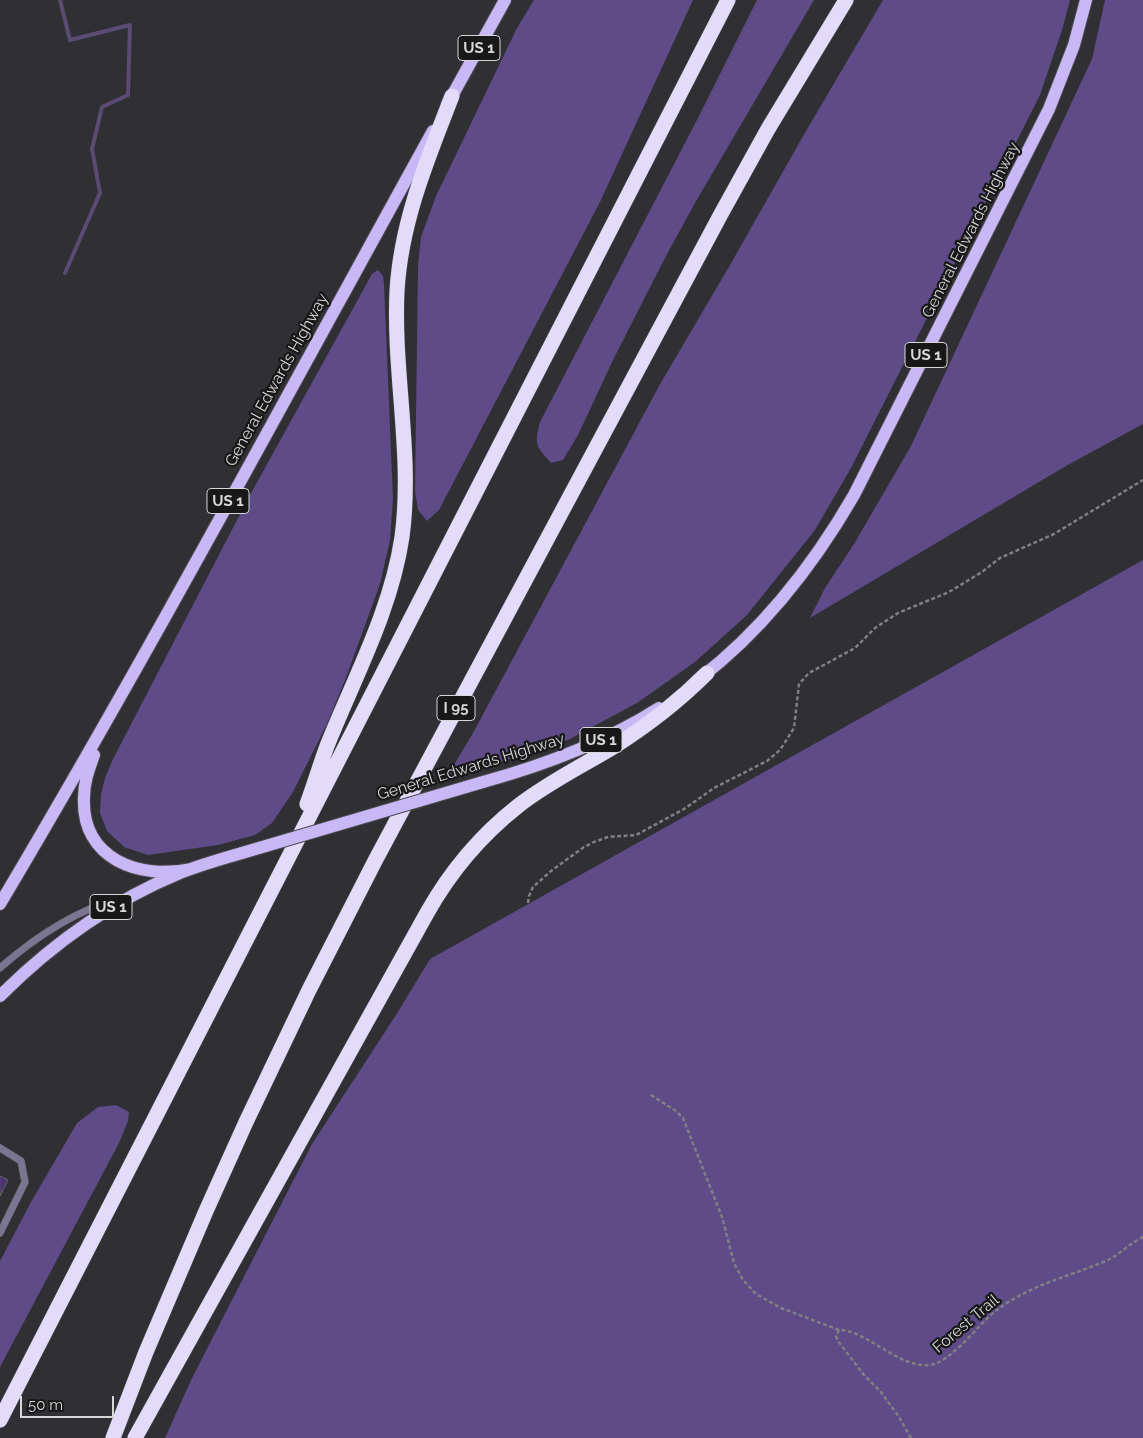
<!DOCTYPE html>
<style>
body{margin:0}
#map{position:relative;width:1143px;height:1438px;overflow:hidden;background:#302f33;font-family:Raleway,sans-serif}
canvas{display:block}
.scale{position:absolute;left:20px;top:1396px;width:94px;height:22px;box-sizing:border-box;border:2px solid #d7d7d9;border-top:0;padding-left:6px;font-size:15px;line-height:18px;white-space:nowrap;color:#d7d7d9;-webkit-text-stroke:4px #181819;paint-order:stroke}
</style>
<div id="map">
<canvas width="1143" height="1438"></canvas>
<div class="scale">50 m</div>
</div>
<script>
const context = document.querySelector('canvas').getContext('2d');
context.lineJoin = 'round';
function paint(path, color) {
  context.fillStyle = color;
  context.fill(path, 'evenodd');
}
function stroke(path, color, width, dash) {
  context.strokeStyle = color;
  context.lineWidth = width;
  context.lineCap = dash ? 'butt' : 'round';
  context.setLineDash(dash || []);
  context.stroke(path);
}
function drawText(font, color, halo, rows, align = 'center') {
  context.font = font + ' Raleway,sans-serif';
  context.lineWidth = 4.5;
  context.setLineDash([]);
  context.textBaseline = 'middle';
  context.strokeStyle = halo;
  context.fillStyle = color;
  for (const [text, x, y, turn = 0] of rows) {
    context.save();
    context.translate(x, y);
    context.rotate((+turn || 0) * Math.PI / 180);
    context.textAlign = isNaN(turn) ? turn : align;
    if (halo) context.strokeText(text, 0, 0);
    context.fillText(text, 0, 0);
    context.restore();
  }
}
paint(new Path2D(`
 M534,0H693L600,202L439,510L427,521L418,510L415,491L418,266L421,237L436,196L517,28Z
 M757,0H814L695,203L666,256L615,356L578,435L563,460L551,463C536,446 534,445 540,422L698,118Z
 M883,0H1070L1062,30L1040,95L851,468L815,530L747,615L695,662L637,703L568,740L451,778L449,773L473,733L659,386L730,265L806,131Z
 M1105,0H1143V424L1066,466L810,618L825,588L854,544L911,446L1092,59Z
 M378,270L383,276L384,284L393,499L390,540L380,584L347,675L327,724L293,792L272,823L255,835L218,845L148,855L124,847L107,831L100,813L101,794L105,778L113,759L250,495L372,274Z
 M1143,560V1438H165L192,1378L312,1144L396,1015L430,959Z
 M116,1105L129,1112L128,1121L119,1143L0,1367V1261L31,1202L77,1123L98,1107Z`), '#5e4b88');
stroke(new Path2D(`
 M60,0L70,40L130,25L128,95L102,107L92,149L100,193L65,273`), '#5b4b74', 4);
const building = new Path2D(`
 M0,1176L8,1180L0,1196Z`);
paint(building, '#483571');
stroke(building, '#6a696d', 1);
const service = new Path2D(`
 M0,968C35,937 75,911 120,898
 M0,1148L21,1161L25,1182L0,1233`);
const primary = new Path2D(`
 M447,105L505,0
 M699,679C764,629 813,566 854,495L1049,109L1074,45L1086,0
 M94,755C89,769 84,782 84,797C81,859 139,880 191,869
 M483,782C545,765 604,743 659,708
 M0,904C151,650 290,390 433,131
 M0,996C52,944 112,901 180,873C200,865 221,859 242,853`);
const motorway = new Path2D(`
 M307,804C314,785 320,765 327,746C354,678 391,611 402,537C413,455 393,373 397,291C401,222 427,160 452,96
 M0,1420L728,0
 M113,1438L146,1352L206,1211L246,1122L309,990L376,859L721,214L768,129L846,0
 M135,1438L427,913C450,872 480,836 518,806C547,783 582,766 615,746C648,725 679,701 707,673`);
stroke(service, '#4b4a4e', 8);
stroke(primary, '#4b4a4e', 14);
stroke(motorway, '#4b4a4e', 16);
stroke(new Path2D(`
 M528,903L529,896L533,887L551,871L584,847L594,842L608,837L636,835L684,809L714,788L767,761L780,750L794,728L799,684L809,673L855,648L875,628L898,613L949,592L982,572L1000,558L1054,534L1143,480
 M651,1095L676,1111L683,1118L722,1217L734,1263L743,1280L756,1294L781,1308L839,1330
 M911,1438L899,1417L880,1391L864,1375L838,1341L836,1336L839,1330C867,1330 897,1368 930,1365C952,1362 979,1323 997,1310C1029,1285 1071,1276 1108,1260C1120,1254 1130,1243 1143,1237`), '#808083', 2.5, [4, 2.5]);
stroke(service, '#7c7592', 7);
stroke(primary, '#c8b8f5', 12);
stroke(motorway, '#e2dbf9', 15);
const primaryBridge = new Path2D(`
 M242,853L483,782`);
stroke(primaryBridge, '#4b4a4e', 14, []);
stroke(primaryBridge, '#c8b8f5', 12);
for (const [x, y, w] of [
 [479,48,42],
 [926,355,42],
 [228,501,42],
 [456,708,38],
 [601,740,42],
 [111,907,42]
]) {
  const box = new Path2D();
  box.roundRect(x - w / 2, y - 12.5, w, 25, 4);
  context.fillStyle = '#181819';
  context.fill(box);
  stroke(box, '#d7d7d9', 1);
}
drawText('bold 15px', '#d7d7d9', null, [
 ["US 1",479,48],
 ["US 1",926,355],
 ["US 1",228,501],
 ["I 95",456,708],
 ["US 1",601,740],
 ["US 1",111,907]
]);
drawText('16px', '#d7d7d9', '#181819', [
 ["General Edwards Highway",971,230,-63],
 ["General Edwards Highway",277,380,-61],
 ["General Edwards Highway",471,767,-17],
 ["Forest Trail",966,1324,-40]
]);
</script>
